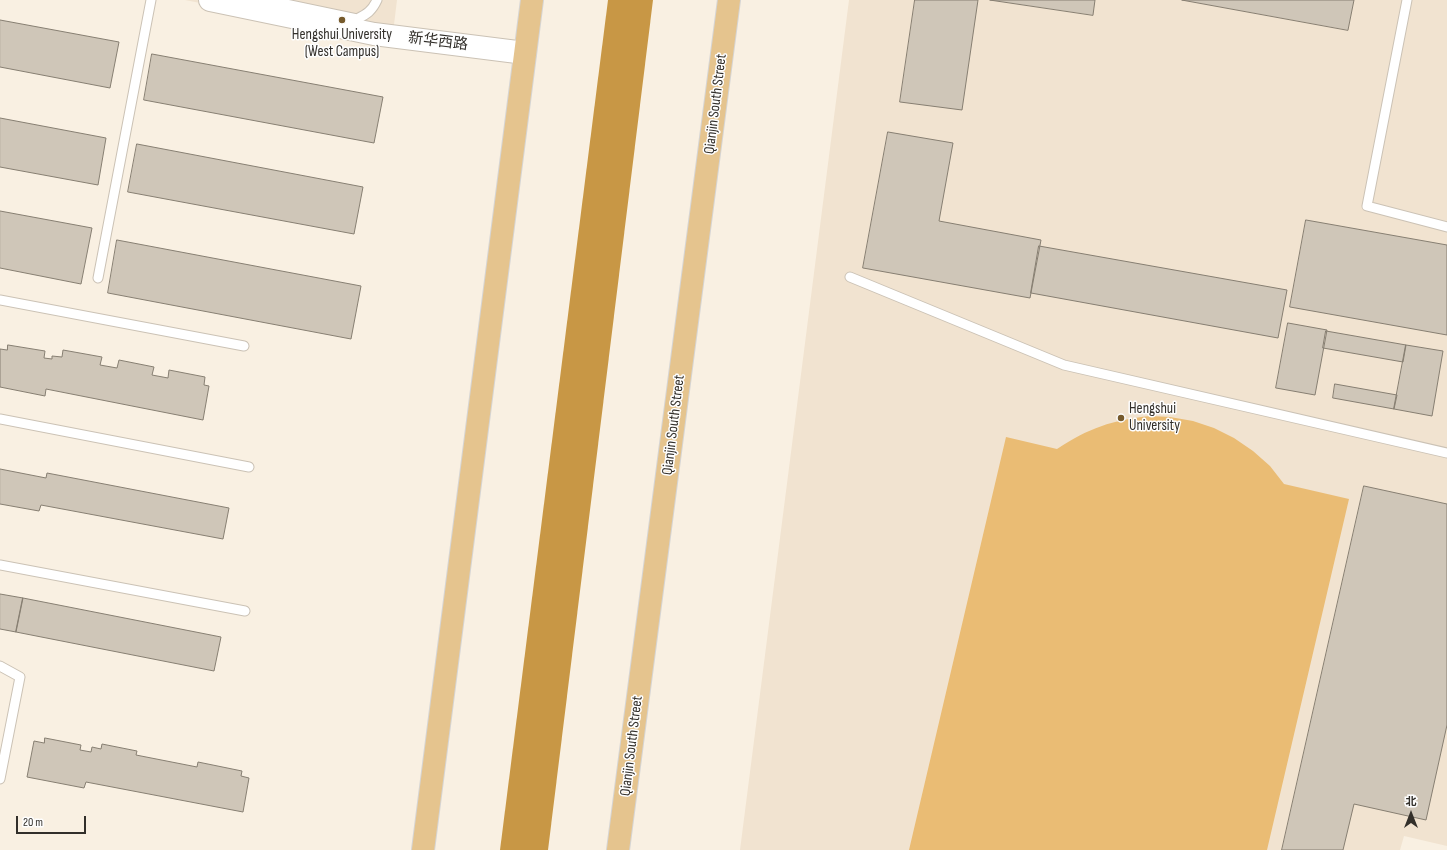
<!DOCTYPE html>
<meta charset="utf-8">
<style>
body{margin:0}
#map{position:relative;width:1447px;height:850px;overflow:hidden;background:#f9f0e2;font-family:"Sofia Sans Condensed","Noto Sans SC",sans-serif}
canvas{display:block}
.north{position:absolute;left:1391px;top:794px;width:40px;height:40px;-webkit-text-stroke:3px #fefefe;paint-order:stroke;rotate:0deg;font-size:11px;font-weight:700;line-height:16px;text-align:center;color:#322f2a}
.north::after{content:'';display:block;margin:auto;width:14px;height:18px;background:#322f2a;clip-path:polygon(50% 0,100% 100%,50% 72%,0 100%)}
.scale{position:absolute;left:16px;top:816px;width:70px;height:18px;box-sizing:border-box;border:2px solid #322f2a;border-top:0;padding-left:5px;font-size:12px;line-height:14px;white-space:nowrap;color:#322f2a;-webkit-text-stroke:3px #fefefe;paint-order:stroke}
</style>
<div id="map">
<canvas width="1447" height="850"></canvas>
<div class="north">北</div>
<div class="scale">20 m</div>
</div>
<script>
const context = document.querySelector('canvas').getContext('2d');
context.lineJoin = 'round';
function paint(path, color) {
  context.fillStyle = color;
  context.fill(path, 'evenodd');
}
function stroke(path, color, width, dash) {
  context.strokeStyle = color;
  context.lineWidth = width;
  context.lineCap = dash ? 'butt' : 'round';
  context.setLineDash(dash || []);
  context.stroke(path);
}
function drawText(font, color, halo, rows, align = 'center') {
  context.font = font + ' "Sofia Sans Condensed","Noto Sans SC",sans-serif';
  context.lineWidth = 3;
  context.setLineDash([]);
  context.textBaseline = 'middle';
  context.strokeStyle = halo;
  context.fillStyle = color;
  for (const [text, x, y, turn = 0] of rows) {
    context.save();
    context.translate(x, y);
    context.rotate((+turn || 0) * Math.PI / 180);
    context.textAlign = isNaN(turn) ? turn : align;
    if (halo) context.strokeText(text, 0, 0);
    context.fillText(text, 0, 0);
    context.restore();
  }
}
paint(new Path2D(`
 M185,0H397L392,41Z
 M849,0H1447V846L1404,836L1400,850H740Z`), '#f1e3d0');
paint(new Path2D(`
 M1150,416L1170,417L1193,421L1214,428L1234,438L1253,451L1270,466L1284,484L1349,499L1267,850H909L1006,437L1057,449C1089,428 1112,420 1150,416Z`), '#eabc74');
paint(new Path2D(`
 M608,0H653L548,850H500Z`), '#c89745');
const building = new Path2D(`
 M915,0H978L962,110L900,102Z
 M990,0H1095L1093,15Z
 M1182,0H1354L1348,30Z
 M0,20L119,42L110,88L0,67Z
 M152,54L383,97L374,143L144,100Z
 M0,118L106,138L98,185L0,167Z
 M888,132L953,143L939,221L1041,240L1030,298L863,268Z
 M137,144L363,187L354,234L128,192Z
 M0,211L92,228L81,284L0,268Z
 M1306,220L1447,245V335L1290,307Z
 M117,240L361,286L351,339L108,293Z
 M1039,246L1287,290L1278,338L1031,293Z
 M1288,323L1327,330L1315,395L1276,388Z
 M1326,331L1406,345L1403,362L1323,348Z
 M8,345L45,351L44,358L52,359V356L62,357L63,350L102,357L100,365L117,368L119,360L154,367L152,375L168,378L169,370L205,377L204,385L209,386L203,420L46,389L45,396L0,387V349L7,350Z
 M1406,345L1443,351L1432,416L1394,409Z
 M1335,384L1397,395L1394,409L1333,398Z
 M0,469L46,478L47,473L229,508L223,539L41,505L39,511L0,504Z
 M1364,486L1447,504V725L1426,820L1354,804L1343,850H1282Z
 M0,594L23,598L16,632L0,629Z
 M23,598L221,637L214,671L16,632Z
 M45,738L81,745L80,750L91,752L92,747L101,749L102,744L137,751L136,755L197,767L198,762L242,771L241,776L249,778L243,812L86,782L84,788L27,777L34,741L44,743Z`);
paint(building, '#cfc6b8');
stroke(building, '#877f72', 1);
const lane = new Path2D(`
 M267,0L357,19C367,14 372,11 377,0
 M1407,0L1367,206L1447,227
 M850,277L1064,365L1447,453
 M98,278L151,0
 M0,300L244,346
 M0,419L249,467
 M0,565L245,611
 M0,666L20,677L0,779`);
const secondary = new Path2D(`
 M210,0L374,34L525,53`);
const primary = new Path2D(`
 M423,850L532,0
 M618,850L729,0`);
stroke(lane, '#cbc2b5', 11);
stroke(secondary, '#cbc2b5', 24);
stroke(primary, '#d6d5d4', 24);
stroke(lane, '#fff', 9);
stroke(secondary, '#fff', 22);
stroke(primary, '#e5c48e', 22);
for (const [x, y, r, color] of [
 [342,20,4,"#765a2c"],
 [1121,418,4,"#765a2c"]
]) {
  const dot = new Path2D();
  dot.arc(x, y, r, 0, 2 * Math.PI);
  context.fillStyle = color;
  context.fill(dot);
  stroke(dot, '#fefefe', 1.5);
}
drawText('15px', '#322f2a', '#fefefe', [
 ["Hengshui University",342,35],
 ["(West Campus)",342,52],
 ["Hengshui",1129,409,"left"],
 ["University",1129,426,"left"]
]);
drawText('15px', '#322f2a', '#fefefe', [
 ["新华西路",438,42,7],
 ["Qianjin South Street",716,104,-83],
 ["Qianjin South Street",674,425,-83],
 ["Qianjin South Street",632,746,-83]
]);
</script>
